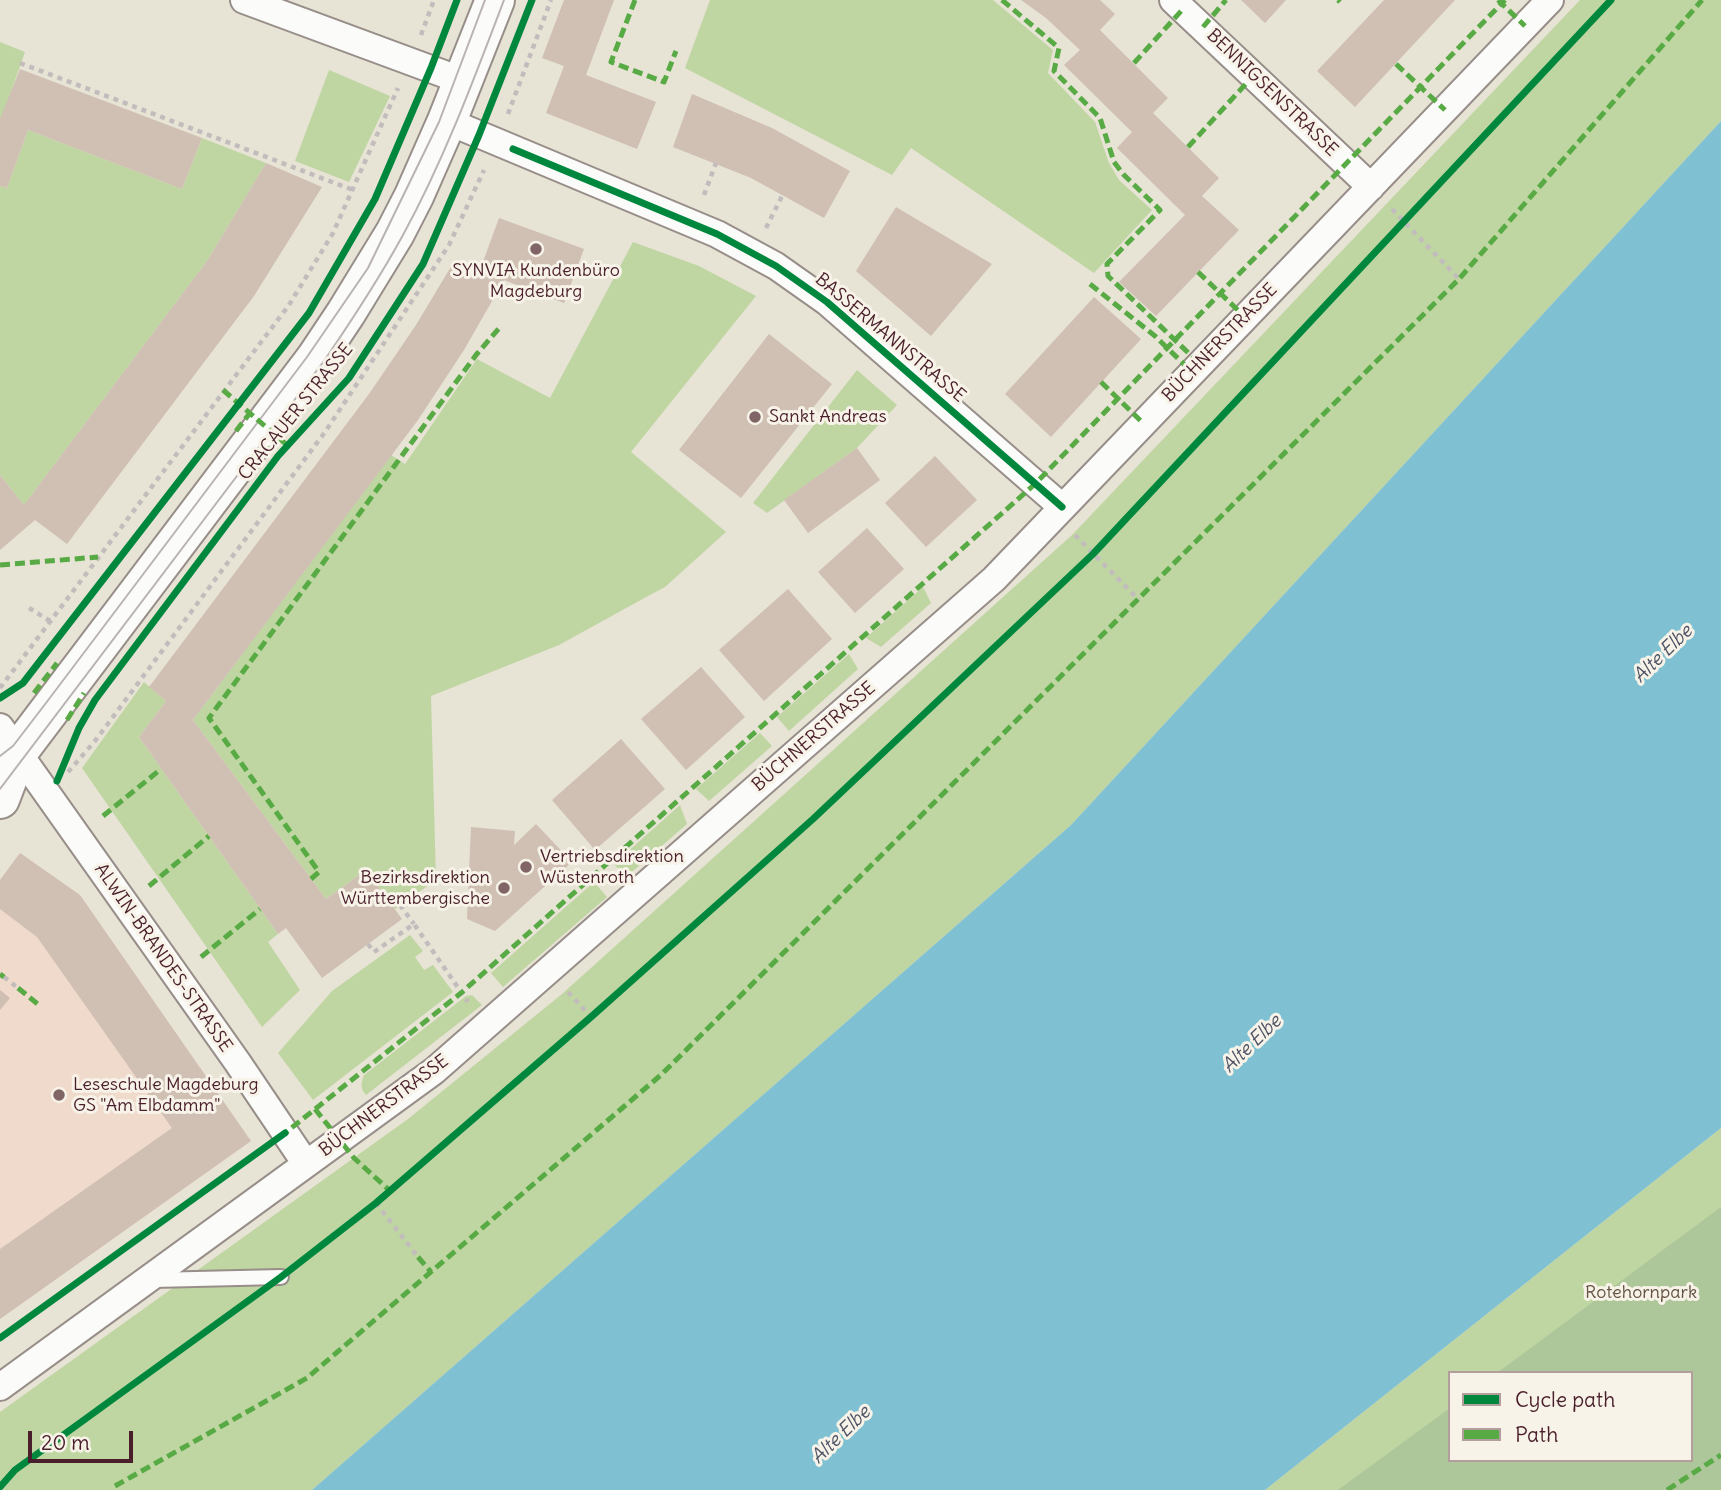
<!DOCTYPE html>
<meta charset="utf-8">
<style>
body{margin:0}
#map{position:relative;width:1721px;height:1490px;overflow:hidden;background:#e7e3d5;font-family:Delius,sans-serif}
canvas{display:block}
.legend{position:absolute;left:1448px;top:1371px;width:245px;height:91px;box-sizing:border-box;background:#f7f3e8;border:2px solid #b29e9c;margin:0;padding:9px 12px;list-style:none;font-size:21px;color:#4a1f2b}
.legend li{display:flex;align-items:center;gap:14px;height:35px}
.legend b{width:35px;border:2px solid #b29e9c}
.scale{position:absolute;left:28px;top:1431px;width:105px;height:32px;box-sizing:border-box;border:4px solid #4a1f2b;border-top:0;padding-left:9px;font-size:21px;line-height:24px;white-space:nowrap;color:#4a1f2b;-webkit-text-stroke:5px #f7f3e8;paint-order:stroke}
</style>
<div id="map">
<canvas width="1721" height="1490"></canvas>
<ul class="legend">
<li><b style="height:9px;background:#00873e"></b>Cycle path</li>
<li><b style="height:9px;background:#57aa44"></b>Path</li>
</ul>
<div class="scale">20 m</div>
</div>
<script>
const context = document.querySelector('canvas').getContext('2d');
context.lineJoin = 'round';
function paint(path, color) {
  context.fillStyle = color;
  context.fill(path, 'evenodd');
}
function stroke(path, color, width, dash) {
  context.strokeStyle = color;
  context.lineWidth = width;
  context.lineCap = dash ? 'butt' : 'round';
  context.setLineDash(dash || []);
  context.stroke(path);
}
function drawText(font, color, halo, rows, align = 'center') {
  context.font = font + ' Delius,sans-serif';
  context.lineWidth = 6;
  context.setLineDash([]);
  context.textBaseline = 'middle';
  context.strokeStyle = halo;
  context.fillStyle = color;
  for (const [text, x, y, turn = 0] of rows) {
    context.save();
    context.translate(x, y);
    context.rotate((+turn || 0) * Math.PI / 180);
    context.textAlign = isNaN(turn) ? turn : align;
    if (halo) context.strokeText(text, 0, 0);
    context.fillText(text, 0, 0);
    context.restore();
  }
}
paint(new Path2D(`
 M20,853L80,895L251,1141L0,1319V880Z`), '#efdacc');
paint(new Path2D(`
 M710,0H993L1053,50L1048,73L1095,122L1109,163L1119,180L1152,210L1094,273L911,148L892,175L685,68Z
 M1580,0H1721V121L1071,825L312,1490H0V1412L408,1119L562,994L1072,535Z
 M0,42L25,52L1,120L0,119Z
 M329,70L390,96L349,182L295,161Z
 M28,130L182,189L202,138L266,163L207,261L24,505L0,475V186L7,188Z
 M633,242L699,266L756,296L631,452L726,532L665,587L648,596L559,645L431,696L436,880L395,909L366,870L326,899L193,720L391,455L405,464L477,359L550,398Z
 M857,370L897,405L857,448L767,513L753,503Z
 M923,587L931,603L881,647L866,638Z
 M849,654L858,669L789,731L777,717Z
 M144,682L166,701L139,737L278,934L268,942L300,990L262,1027L82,768Z
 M760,733L772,746L709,801L696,789Z
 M680,805L687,824L626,877L614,864Z
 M594,882L607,897L503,987L491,973Z
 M410,935L423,951L415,957L424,970L433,965L453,992L313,1100L278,1053L332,991Z
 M472,995L482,1005L366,1095C360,1089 361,1083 364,1075L466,996Z
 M1721,1128V1490H1265ZM1450,1373H1691V1460H1450Z`), '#bfd6a2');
paint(new Path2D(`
 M1721,1207V1490H1338L1450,1408V1460H1691V1373H1497Z`), '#adc69a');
paint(new Path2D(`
 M1721,121V1128L1265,1490H312L1071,825Z`), '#7fc1d3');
paint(new Path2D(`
 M564,0H614L586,75L656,102L637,149L546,113L564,66L542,58Z
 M1021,0H1100L1115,14L1100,30L1168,98L1153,113L1219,178L1202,196L1239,230L1156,316L1119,282L1185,215L1117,148L1132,132L1064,65L1080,50L1046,18Z
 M1241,0H1286L1265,23Z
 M1384,0H1455L1355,107L1317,71Z
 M20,69L202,138L182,189L28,130L7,188L0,186V119Z
 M692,94L772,128L850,171L824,218L751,178L673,147Z
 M266,163L322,187L254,296L67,544L35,520L0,550V475L24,505L207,261Z
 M896,207L992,264L931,336L856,271Z
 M499,218L584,249L564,303L504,280L464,350L418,420L193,720L326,899L366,870L402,919L322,978L286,928L278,934L139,737L166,701L149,687L369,394L416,325L455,260L480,270Z
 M1094,297L1141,339L1051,437L1005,394Z
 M769,334L832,384L741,498L679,450Z
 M857,448L880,480L808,533L784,500Z
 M935,456L977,500L926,547L885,503Z
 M867,528L904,569L855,613L818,572Z
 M788,589L832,639L764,701L719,650Z
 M701,667L745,717L686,770L641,719Z
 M621,739L665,789L595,850L552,800Z
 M536,824L572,862L495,931L467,919L471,827L515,831L514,845Z
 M20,853L80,895L251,1141L0,1319V1249L172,1128L37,937L0,909V880Z
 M0,990L10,998L0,1010Z`), '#d0bfb3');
const service = new Path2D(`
 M153,1280L281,1277`);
const minor = new Path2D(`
 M244,0L463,81
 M1173,0L1371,187
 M447,121L717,234L776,266L827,302L1062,507
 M0,727L238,1063L306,1164
 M0,1387L434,1071L994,579L1550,0`);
const secondary = new Path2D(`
 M0,799L18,752L316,358L346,313L395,233L414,196L447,121L495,0`);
stroke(service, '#988e89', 18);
stroke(minor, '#988e89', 30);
stroke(secondary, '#988e89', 42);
stroke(new Path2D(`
 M421,35L434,0
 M20,63L353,190
 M508,114L551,0
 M704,195L716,163
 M1392,209L1459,279
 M766,228L783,194
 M1075,535L1139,600
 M29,608L50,621
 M0,688L289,305L333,233L398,88
 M68,772L95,741L325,432L449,245L484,170
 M400,905L414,924
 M368,944L374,952L414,924L468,1002
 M4,977L18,988
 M568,992L591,1017
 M376,1203L418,1257`), '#c2bdbc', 4.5, [5, 5]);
stroke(service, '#fbfbf9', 14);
stroke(minor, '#fbfbf9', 26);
stroke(secondary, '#fbfbf9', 38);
stroke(new Path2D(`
 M0,756L13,746L46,703L307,357L368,268L439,122L485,0
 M0,789L324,361C352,320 379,279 403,235C444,160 474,79 504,0`), '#b9b3b3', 2);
stroke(new Path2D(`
 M635,0L611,62L664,82L676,51
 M1002,0L1059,48L1054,71L1100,118L1114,162L1124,175L1160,210L1107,264L1108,276L1200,364
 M1338,0L1340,2
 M1498,0L1525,26
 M1203,27L1226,0
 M1134,63L1183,9
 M1396,64L1445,110
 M1188,147L1254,75
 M1198,272L1245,317
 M1090,284L1155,336L1192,372
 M1101,382L1143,423
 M223,390L287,445
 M236,431L250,413
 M265,455L278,437
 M0,565L98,557
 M34,693L57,663
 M67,720L84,693
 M103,816L161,769
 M311,879L319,872L209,718L476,355L501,326
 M149,886L209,836
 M201,957L260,909
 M0,974L4,977
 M18,988L39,1005
 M315,1109L354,1158L389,1190
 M280,1137L461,993L1035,484L1505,0
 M418,1257L431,1272
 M115,1486L307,1378L662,1074L1459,279L1702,0
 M1667,1490L1721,1455`), '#57aa44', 5, [10, 5]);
stroke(new Path2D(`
 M513,149L717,234L776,266L827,302L1062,507
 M0,698L23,683L309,313L375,199L431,68L457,0
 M57,781L79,728L95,700L278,456L349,378L423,264L479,135L532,0
 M0,1338L285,1133
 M0,1487L15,1470L281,1277L376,1203L591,1017L813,819L1093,554L1611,0`), '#00873e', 7);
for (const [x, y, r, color] of [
 [536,249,7,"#816466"],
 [755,417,7,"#816466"],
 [526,867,7,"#816466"],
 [504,888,7,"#816466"],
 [59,1095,7,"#816466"]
]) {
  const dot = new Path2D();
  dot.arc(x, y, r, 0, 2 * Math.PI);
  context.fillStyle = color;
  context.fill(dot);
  stroke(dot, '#f7f3e8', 2.5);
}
drawText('18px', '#4a1f2b', '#f7f3e8', [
 ["BENNIGSENSTRASSE",1272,93,44],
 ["BASSERMANNSTRASSE",890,338,40],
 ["BÜCHNERSTRASSE",1220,343,-46],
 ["CRACAUER STRASSE",296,412,-51],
 ["BÜCHNERSTRASSE",814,737,-41],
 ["ALWIN-BRANDES-STRASSE",163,958,55],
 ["BÜCHNERSTRASSE",384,1106,-37]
]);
drawText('18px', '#4a1f2b', '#f7f3e8', [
 ["SYNVIA Kundenbüro",536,271,"center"],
 ["Magdeburg",536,292,"center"],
 ["Sankt Andreas",769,417],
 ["Vertriebsdirektion",540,857],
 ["Wüstenroth",540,878],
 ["Bezirksdirektion",490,878,"right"],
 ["Württembergische",490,899,"right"],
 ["Leseschule Magdeburg",73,1085],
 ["GS \"Am Elbdamm\"",73,1106]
], 'left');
drawText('18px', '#635342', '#f7f3e8', [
 ["Rotehornpark",1641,1293]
]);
drawText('italic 19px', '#4d5265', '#f7f3e8', [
 ["Alte Elbe",1663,654,-44],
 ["Alte Elbe",1252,1044,-44],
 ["Alte Elbe",841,1435,-44]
]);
</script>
